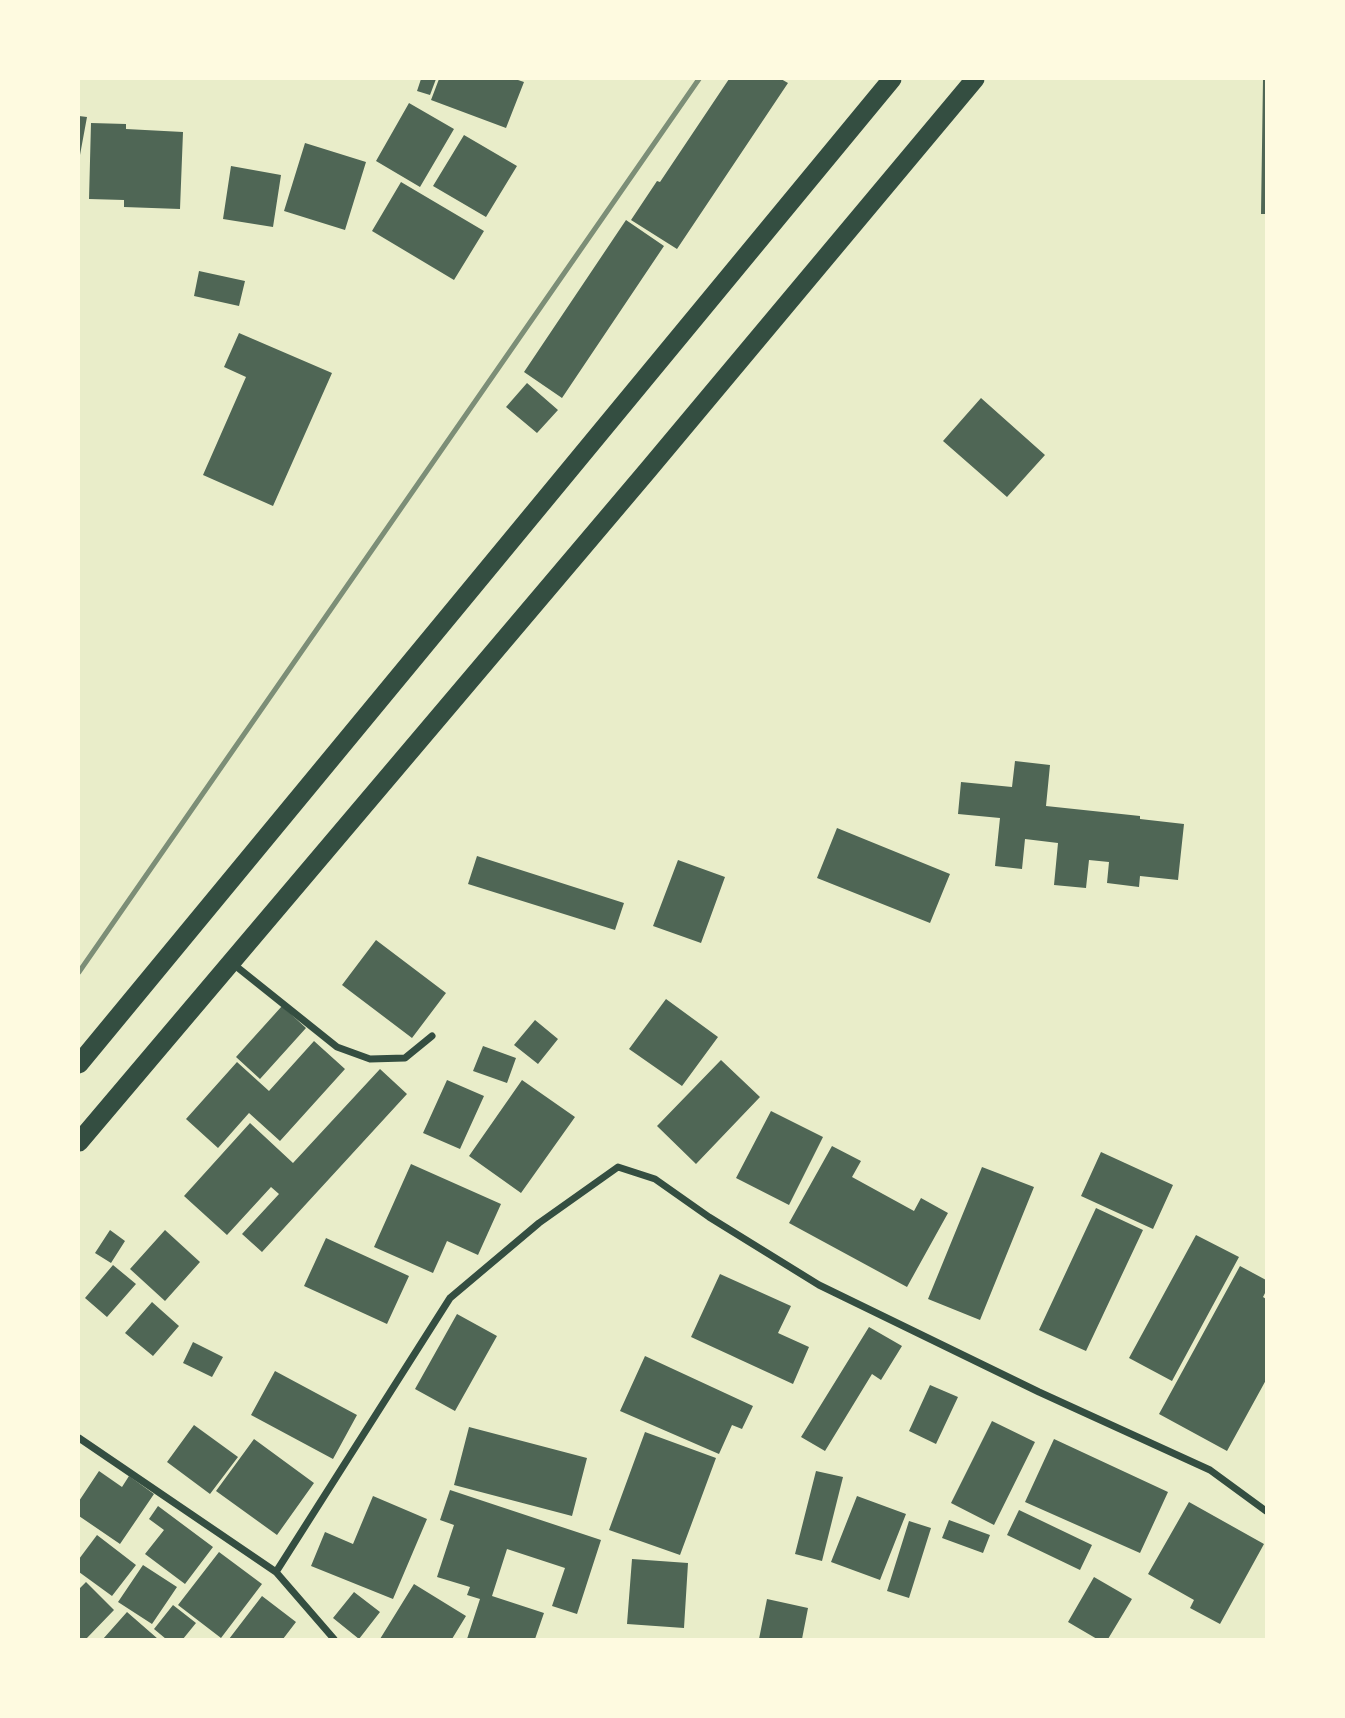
<!DOCTYPE html>
<style>
body{margin:0}
#map{position:relative;width:1345px;height:1718px;overflow:hidden;background:#e9edc9;font-family:Rubik,sans-serif}
canvas{display:block}
.frame{position:absolute;inset:0;border:80px solid #fefae0;pointer-events:none}
</style>
<div id="map">
<canvas width="1345" height="1718"></canvas>
<div class="frame"></div>
</div>
<script>
const context = document.querySelector('canvas').getContext('2d');
context.lineJoin = 'round';
function paint(path, color) {
  context.fillStyle = color;
  context.fill(path, 'evenodd');
}
function stroke(path, color, width, dash) {
  context.strokeStyle = color;
  context.lineWidth = width;
  context.lineCap = dash ? 'butt' : 'round';
  context.setLineDash(dash || []);
  context.stroke(path);
}
paint(new Path2D(`
 M421,79H436L430,95L417,91Z
 M439,79H515L524,82L506,128L431,100Z
 M729,79H781L788,83L677,249L631,220L657,181L660,182Z
 M1263,79H1266V214H1261Z
 M409,103L454,129L420,187L376,161Z
 M79,116L87,117L80,155H79Z
 M91,123L126,124V129L183,132L180,209L124,207V200L89,199Z
 M464,135L517,166L486,217L433,186Z
 M305,143L366,162L345,230L284,211Z
 M231,166L281,175L273,227L223,219Z
 M401,182L484,231L454,280L372,231Z
 M626,220L664,246L562,398L524,372Z
 M199,271L245,281L239,306L194,296Z
 M239,333L332,373L273,506L203,475L246,377L224,367Z
 M527,383L558,410L537,433L506,407Z
 M981,398L1045,455L1007,497L943,441Z
 M1015,761L1050,765L1046,806L1140,816V819L1184,824L1178,880L1140,876L1139,887L1107,883L1109,862L1089,860L1086,888L1054,885L1058,843L1025,839L1022,869L995,866L1000,818L958,814L961,782L1012,787Z
 M837,828L950,874L930,923L817,878Z
 M477,856L624,903L615,930L468,884Z
 M678,860L725,877L701,943L653,926Z
 M376,940L446,993L412,1038L342,985Z
 M666,999L718,1037L682,1086L629,1049Z
 M282,1006L306,1028L260,1079L236,1057Z
 M535,1020L558,1039L538,1064L514,1045Z
 M314,1041L345,1069L280,1141L249,1113L218,1148L186,1119L237,1062L269,1091Z
 M483,1046L516,1058L507,1083L473,1071Z
 M721,1060L760,1097L696,1164L657,1126Z
 M380,1069L407,1094L262,1252L242,1234L279,1194L271,1187L227,1235L184,1196L250,1123L293,1163Z
 M447,1080L484,1096L460,1149L423,1133Z
 M522,1080L575,1117L521,1193L469,1156Z
 M771,1111L823,1137L789,1205L736,1178Z
 M832,1146L861,1161L852,1177L914,1211L921,1198L948,1213L907,1287L789,1223Z
 M1101,1152L1173,1185L1153,1229L1081,1196Z
 M411,1164L501,1204L478,1255L447,1241L433,1273L374,1247Z
 M982,1167L1034,1187L980,1320L928,1299Z
 M1096,1208L1143,1230L1086,1351L1039,1330Z
 M110,1230L125,1241L111,1263L95,1253Z
 M165,1230L200,1262L165,1301L130,1269Z
 M1196,1235L1239,1257L1172,1381L1129,1358Z
 M326,1238L409,1276L387,1324L304,1286Z
 M113,1265L136,1284L107,1317L85,1298Z
 M1240,1266L1266,1280V1291L1263,1297L1266,1299V1380L1227,1451L1159,1414Z
 M720,1274L791,1306L778,1333L809,1347L793,1384L691,1337Z
 M152,1302L179,1326L153,1356L125,1333Z
 M457,1314L497,1336L455,1411L415,1389Z
 M869,1327L902,1346L881,1380L872,1374L825,1451L801,1437Z
 M193,1342L223,1357L212,1377L183,1363Z
 M645,1356L753,1406L742,1429L732,1425L719,1454L620,1411Z
 M275,1371L357,1415L333,1459L251,1415Z
 M930,1385L958,1397L936,1444L909,1431Z
 M992,1421L1035,1442L994,1525L951,1503Z
 M194,1425L238,1457L210,1494L167,1462Z
 M469,1427L587,1458L572,1516L454,1485Z
 M645,1432L716,1458L680,1555L609,1530Z
 M254,1439L314,1483L277,1535L216,1491Z
 M1054,1439L1168,1492L1140,1553L1025,1502Z
 M99,1471L122,1487L129,1476L154,1494L120,1544L79,1516V1501Z
 M816,1471L843,1477L822,1561L795,1554Z
 M450,1490L601,1540L577,1614L552,1606L565,1568L507,1549L492,1596L544,1613L535,1639H467L480,1599L467,1595L470,1587L437,1577L454,1525L440,1520Z
 M373,1496L427,1519L393,1599L311,1566L325,1532L353,1544Z
 M857,1496L906,1514L880,1580L831,1562Z
 M1189,1502L1264,1544L1220,1624L1190,1608L1194,1600L1148,1574Z
 M158,1506L213,1547L185,1584L145,1554L164,1530L149,1519Z
 M1019,1510L1092,1545L1080,1570L1007,1535Z
 M949,1520L990,1535L983,1553L942,1538Z
 M909,1521L931,1528L909,1598L887,1591Z
 M97,1535L136,1565L112,1596L79,1572V1559Z
 M219,1552L262,1584L221,1638L178,1605Z
 M632,1559L688,1563L684,1628L627,1624Z
 M143,1565L177,1587L152,1624L118,1602Z
 M1094,1577L1132,1599L1108,1639H1097L1068,1622Z
 M86,1582L114,1610L86,1639H79V1589Z
 M414,1584L466,1616L452,1639H380Z
 M354,1592L380,1612L359,1639L333,1618Z
 M262,1596L296,1622L283,1639H229Z
 M767,1599L808,1608L802,1639H759Z
 M173,1605L196,1623L183,1639H166L154,1629Z
 M127,1612L158,1639H103Z`), '#4f6655');
stroke(new Path2D(`
 M232,963L337,1047L370,1059L405,1058L432,1036
 M79,1438L276,1572L334,1639
 M276,1572L450,1298L539,1223L618,1167L655,1179L709,1217L819,1285L1039,1392L1210,1470L1266,1511`), '#344e41', 7);
stroke(new Path2D(`
 M79,1064L892,79
 M79,1142L648,470L975,79`), '#344e41', 19);
stroke(new Path2D(`
 M79,972L699,79`), '#7c8e77', 5);
</script>
